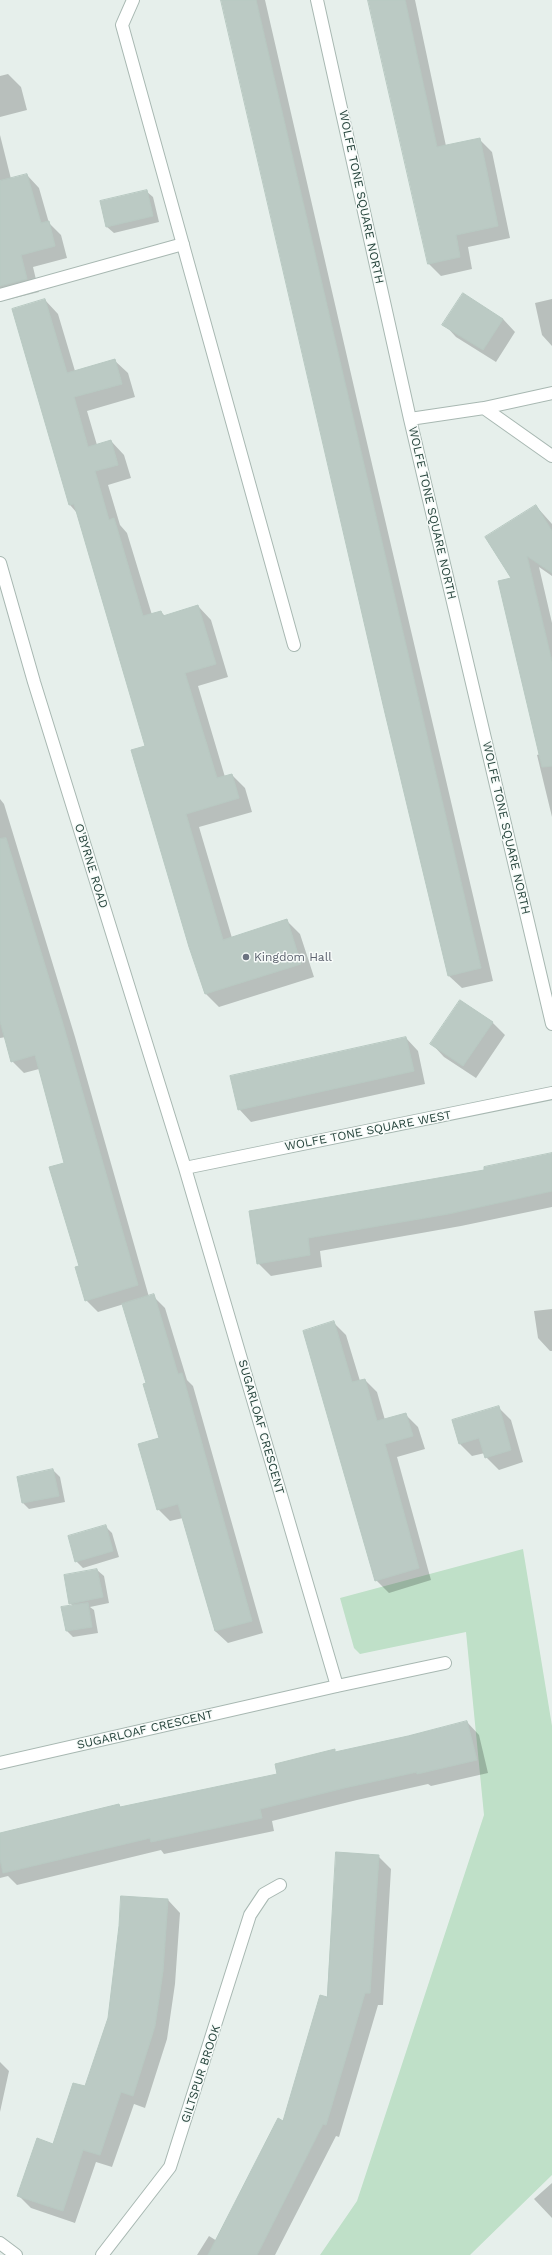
<!DOCTYPE html>
<style>
body{margin:0}
canvas{display:block;background:#e6efeb}
</style>
<canvas width="552" height="2255"></canvas>
<script>
const context = document.querySelector('canvas').getContext('2d');
context.lineJoin = 'round';
function paint(path, color) {
  context.fillStyle = color;
  context.fill(path, 'evenodd');
}
function stroke(path, color, width, dash) {
  context.strokeStyle = color;
  context.lineWidth = width;
  context.lineCap = dash ? 'butt' : 'round';
  context.setLineDash(dash || []);
  context.stroke(path);
}
function drawText(font, color, halo, rows, align = 'center') {
  context.font = font + ' "Work Sans",sans-serif';
  context.lineWidth = 3;
  context.setLineDash([]);
  context.textBaseline = 'middle';
  context.strokeStyle = halo;
  context.fillStyle = color;
  for (const [text, x, y, turn = 0] of rows) {
    context.save();
    context.translate(x, y);
    context.rotate((+turn || 0) * Math.PI / 180);
    context.textAlign = isNaN(turn) ? turn : align;
    if (halo) context.strokeText(text, 0, 0);
    context.fillText(text, 0, 0);
    context.restore();
  }
}
paint(new Path2D(`
 M523,1549L552,1726V2175L470,2255H320L357,2201L484,1815L466,1632L360,1654L354,1648L340,1598Z`), '#bfe0c8');
paint(new Path2D(`
 M223,0H265L357,400L493,981L462,988L449,976Z
 M370,0H415L446,146L479,139L492,152L510,238L468,247L472,269L441,276L428,263Z
 M8,74L21,87L27,110L0,117V76Z
 M0,135L11,179L27,175L39,188L49,223L61,235L67,258L33,267L39,292L7,300L0,293Z
 M146,191L153,197L159,222L114,233L107,227L101,202Z
 M552,299V346L542,335L535,303Z
 M45,300L58,314L75,371L114,360L128,373L135,397L87,411L97,445L111,441L124,455L131,478L108,485L120,525L127,533L152,615L161,612L165,616L198,606L211,620L228,677L198,686L225,777L232,775L245,788L252,812L199,827L232,938L287,921L300,934L314,977L219,1007L205,993L146,747L77,513L70,505L13,310Z
 M503,319L515,332L496,362L456,337L444,324Z
 M536,506L552,524V576L539,567L552,623V817L537,755L540,754L513,579Z
 M0,799L4,804L75,1037L149,1297L153,1296L165,1308L187,1380L193,1386L263,1633L228,1643L215,1631L183,1518L170,1521L158,1509L160,1439L148,1383L124,1304L98,1312L86,1300L65,1163L39,1069L24,1073L12,1061L6,1037L0,1038Z
 M492,1022L505,1035L476,1078L444,1057L432,1044Z
 M406,1038L418,1051L425,1084L251,1122L239,1109Z
 M552,1154V1207L461,1226L320,1251L322,1267L271,1276L258,1263L250,1212L485,1171Z
 M552,1309V1351H550L538,1338L534,1311Z
 M334,1323L346,1335L360,1381L365,1380L377,1392L385,1420L405,1414L418,1427L425,1449L397,1457L431,1580L389,1593L376,1580Z
 M499,1408L511,1420L523,1462L499,1470L486,1457L485,1453L472,1456L460,1444L453,1421Z
 M53,1470L60,1477L65,1502L29,1509L23,1503Z
 M106,1527L112,1533L119,1557L83,1568L76,1561Z
 M97,1570L104,1576L109,1603L90,1607L94,1610L98,1633L73,1637L67,1631L63,1607L73,1606L70,1603Z
 M467,1722L479,1735L488,1773L431,1786L428,1784L357,1800L272,1821L274,1831L164,1854L161,1850L17,1885L8,1876L0,1878V1834L119,1806L121,1808L279,1775L334,1751L337,1753Z
 M378,1856L391,1869L383,2005H378L339,2137L336,2136L275,2255H197L209,2236L217,2241L283,2122Z
 M122,1897L168,1900L180,1913L175,1984L167,2039L145,2108L134,2104L112,2167L96,2162L75,2223L31,2208L19,2196L53,2145L85,2088L109,2018L120,1926Z
 M0,2062L9,2071L0,2112Z
 M552,2183V2218L534,2199Z`), '#0003');
const building = new Path2D(`
 M221,0H256L481,968L448,976L384,709Z
 M368,0H405L437,147L480,138L498,226L456,235L460,257L428,264Z
 M27,174L41,223L49,221L55,246L21,255L27,279L0,286V181Z
 M147,190L153,216L106,227L100,201Z
 M463,293L503,319L483,350L442,325Z
 M45,299L67,373L115,359L122,384L74,397L88,447L111,440L118,465L95,471L109,520L114,518L143,616L161,611L163,616L198,605L216,664L185,673L217,778L232,774L239,798L186,814L223,940L287,919L301,964L205,994L189,947L131,750L145,746L74,504L69,505L12,309Z
 M536,505L552,531V573L527,556L552,662V766L542,767L498,581L511,578L485,537Z
 M6,838L63,1024L138,1285L85,1301L75,1267L79,1266L49,1167L64,1163L35,1055L11,1062L0,1021V839Z
 M460,1000L493,1022L463,1066L430,1044Z
 M406,1037L414,1071L238,1110L230,1076Z
 M552,1153V1191L448,1214L308,1238L310,1255L257,1264L249,1211L484,1170V1167Z
 M154,1294L178,1374L182,1373L252,1621L215,1631L178,1504L157,1510L138,1444L159,1438L143,1384L146,1383L122,1304Z
 M334,1321L352,1382L365,1379L377,1421L406,1413L413,1436L385,1444L419,1568L375,1581L303,1331Z
 M499,1406L511,1450L485,1458L479,1438L459,1444L452,1420Z
 M53,1469L59,1496L22,1503L17,1477Z
 M106,1525L113,1551L75,1562L68,1536Z
 M97,1569L103,1597L69,1604L64,1575Z
 M88,1603L92,1627L66,1631L61,1607Z
 M467,1721L477,1760L417,1774V1772L344,1788L260,1809L262,1818L151,1842L150,1838L3,1873L0,1859V1833L119,1804L120,1807L277,1774L275,1764L335,1749V1752L408,1736Z
 M336,1852L379,1855L370,1993H365L326,2125L323,2124L257,2255H208L278,2118L283,2121L320,1995L327,1997Z
 M121,1896L168,1899L163,1971L155,2026L133,2096L121,2092L100,2155L83,2150L63,2211L17,2196L37,2138L53,2144L73,2083L85,2086L108,2018L119,1926Z`);
paint(building, '#bbcac4');
stroke(building, '#b8c9c2', 1);
const service = new Path2D(`
 M133,0L122,25L294,645
 M0,295L183,244`);
const minor = new Path2D(`
 M317,0L410,419L552,1024
 M484,408L552,456
 M410,419L484,408L552,393
 M0,563L34,682L185,1168L337,1686
 M185,1168L552,1093
 M0,1763L337,1686L445,1663
 M0,2243L16,2255
 M102,2255L170,2167L250,1915L264,1894L280,1885`);
stroke(service, '#a8b8b2', 14);
stroke(minor, '#a8b8b2', 14);
stroke(service, '#fff', 12);
stroke(minor, '#fff', 12);
for (const [x, y, r, color] of [
 [246,957,4,"#6b7280"]
]) {
  const dot = new Path2D();
  dot.arc(x, y, r, 0, 2 * Math.PI);
  context.fillStyle = color;
  context.fill(dot);
  stroke(dot, '#f7fbf9', 1.5);
}
drawText('12px', '#24423a', '#f7fbf9', [
 ["WOLFE TONE SQUARE NORTH",361,197,78],
 ["WOLFE TONE SQUARE NORTH",432,513,77],
 ["WOLFE TONE SQUARE NORTH",506,828,77],
 ["O'BYRNE ROAD",91,866,73],
 ["WOLFE TONE SQUARE WEST",368,1131,-11],
 ["SUGARLOAF CRESCENT",261,1427,74],
 ["SUGARLOAF CRESCENT",145,1730,-13],
 ["GILTSPUR BROOK",201,2074,-72]
]);
drawText('12px', '#5b616d', '#f7fbf9', [
 ["Kingdom Hall",254,957]
], 'left');
</script>
